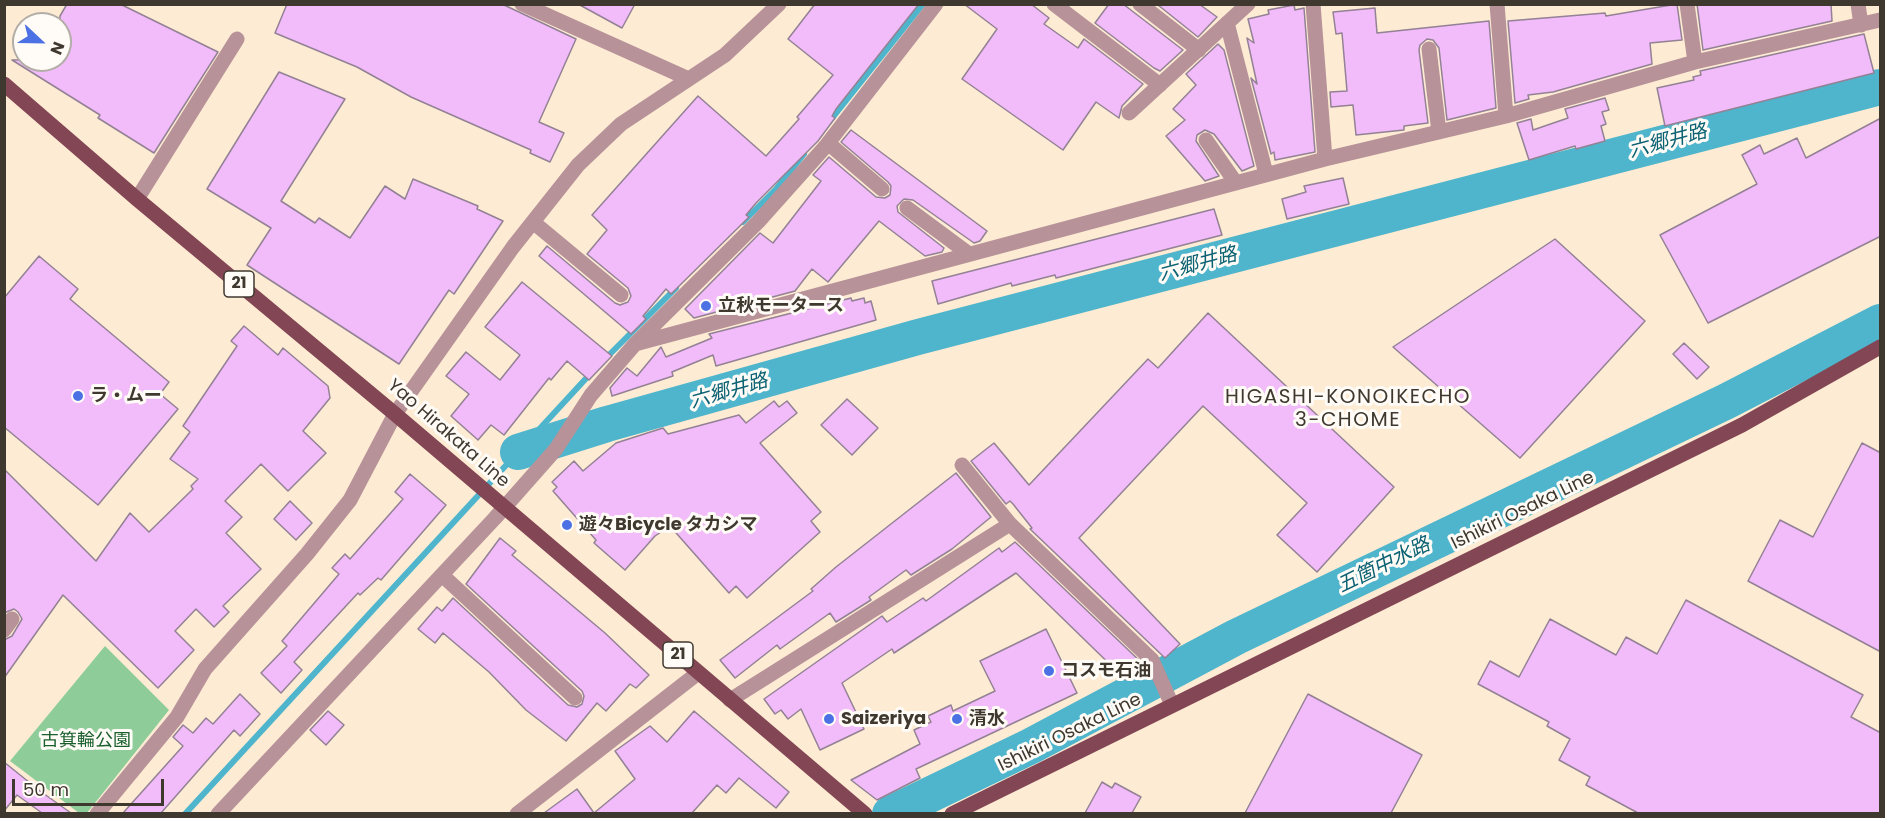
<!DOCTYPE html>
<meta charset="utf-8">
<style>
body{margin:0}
#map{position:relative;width:1885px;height:818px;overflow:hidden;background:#feebd3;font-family:Poppins,sans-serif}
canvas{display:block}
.frame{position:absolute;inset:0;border:6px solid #3f382f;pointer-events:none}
.north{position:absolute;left:12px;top:12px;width:60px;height:60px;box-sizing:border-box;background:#fffbf6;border:2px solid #b2ada6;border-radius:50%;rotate:112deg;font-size:16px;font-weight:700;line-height:24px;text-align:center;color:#3f382f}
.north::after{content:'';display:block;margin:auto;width:21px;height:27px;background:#4c71e4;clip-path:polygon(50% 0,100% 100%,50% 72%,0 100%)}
.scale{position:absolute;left:12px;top:779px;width:152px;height:27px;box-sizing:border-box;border:3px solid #3f382f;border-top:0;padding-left:8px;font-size:18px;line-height:21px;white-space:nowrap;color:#3f382f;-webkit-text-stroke:4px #fffbf6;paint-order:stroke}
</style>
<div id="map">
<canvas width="1885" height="818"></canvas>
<div class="frame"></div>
<div class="north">N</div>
<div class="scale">50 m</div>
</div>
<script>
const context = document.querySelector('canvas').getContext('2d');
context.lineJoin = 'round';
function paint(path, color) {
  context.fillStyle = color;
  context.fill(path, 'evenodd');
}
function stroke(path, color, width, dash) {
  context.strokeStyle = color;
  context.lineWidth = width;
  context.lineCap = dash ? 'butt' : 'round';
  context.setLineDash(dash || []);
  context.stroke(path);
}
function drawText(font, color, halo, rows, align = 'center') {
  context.font = font + ' Poppins,"Noto Sans JP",sans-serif';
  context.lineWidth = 6;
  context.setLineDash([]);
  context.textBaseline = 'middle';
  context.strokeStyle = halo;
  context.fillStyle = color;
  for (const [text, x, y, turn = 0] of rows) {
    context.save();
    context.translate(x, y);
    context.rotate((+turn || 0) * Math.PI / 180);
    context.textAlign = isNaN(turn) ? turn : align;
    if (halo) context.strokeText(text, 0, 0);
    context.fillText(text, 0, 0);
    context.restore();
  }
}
paint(new Path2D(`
 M105,646L169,710L87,813H79L10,761Z`), '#8ecd9a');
stroke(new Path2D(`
 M829,122L923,4
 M743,222L776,189L804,154
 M605,359L676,288
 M185,814L591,373`), '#4eb5cc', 6);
stroke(new Path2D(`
 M518,452L607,424L918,337L1880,87
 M890,814L1031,746L1236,637L1727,401L1880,322`), '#4eb5cc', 36);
const building = new Path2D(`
 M67,4H120L218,52L154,153L98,118L100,115L12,60H60V16Z
 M287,4H502L576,39L539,122L564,133L550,162L530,153L531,150L411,97L357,67L275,33Z
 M578,4H635L622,28Z
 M815,4H919L836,109L832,116L835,118L818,141L756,203L746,215L749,217L671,294L666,289L643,316L646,319L631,334L539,256L547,246L615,303L620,305L628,302L631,296L628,288L587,254L607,230L592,215L698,96L766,156L799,119L797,117L833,75L788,39Z
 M964,4H1031L1049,18L1044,24L1078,48L1084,39L1143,84L1122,106L1119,118L1096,102L1063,150L962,79L997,29Z
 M1109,4H1123L1183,50L1160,71L1154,68L1095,23Z
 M1199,4L1217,17L1198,37L1158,5Z
 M1677,4L1682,40L1650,43L1652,64L1553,92L1528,95L1529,99L1515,103L1508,21L1605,13L1606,16Z
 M1697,4H1831L1832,21L1703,50Z
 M1294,5L1295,10L1304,8L1315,152L1275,160L1274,152L1271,154L1251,78L1257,84L1247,38L1254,43L1248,19L1269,14L1268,10Z
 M1375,8L1377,33L1489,21L1496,108L1447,120L1439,48L1433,40L1427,39L1420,45L1419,50L1428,123L1404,126V130L1356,135L1353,105L1331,107L1330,92L1347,91L1342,33L1336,34L1333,12Z
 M1864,34L1874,73L1665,126L1657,88L1694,80L1693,77L1701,75L1700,71Z
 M1218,44L1224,50L1254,166L1242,171L1214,134L1205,130L1197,135L1196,141L1219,176L1205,181L1166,136L1185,120L1173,109L1196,85L1186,74Z
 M279,72L345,99L281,201L315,223L319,218L350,238L385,186L405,199L413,179L478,206L477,209L503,221L454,294L449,290L399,364L247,265L271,228L207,189Z
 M1605,98L1609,110L1602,112L1606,124L1601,126L1605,141L1576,149L1575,146L1529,160L1517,123L1531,119L1533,130L1568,118L1565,109Z
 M1881,118V236L1708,323L1660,235L1757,184L1742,155L1760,145L1764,154L1797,138L1806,158Z
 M851,130L987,231L980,241L974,243L913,200L904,199L897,206L898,212L944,248L942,252L925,256L879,221L828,282L812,269L795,291L694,318L685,309L760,233L773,243L821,181L813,175L829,157L876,197L885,198L890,195L891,186L888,182L841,142Z
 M1343,178L1349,204L1287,219L1282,199L1306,192L1304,186Z
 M1214,209L1222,235L1056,278L1055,275L1012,286L1011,283L938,304L932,281Z
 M1555,239L1645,321L1520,458L1393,347Z
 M39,256L78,289L70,299L169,382L160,394L178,409L98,505L4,427V298Z
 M522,282L612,356L589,380L567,361L551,380L549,378L504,435L491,425L478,440L451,416L469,394L446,376L466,352L500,380L520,355L485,327Z
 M851,298L852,301L864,298L865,303L871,301L876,320L716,366L713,355L672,372L673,376L612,396L610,388L627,368L637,376L661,347L666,357L712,338L709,334Z
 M1208,313L1394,487L1317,572L1277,535L1307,503L1203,406L1079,538L1180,644L1165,658L1030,529L1032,528L1013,504L1010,501L1006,504L971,461L994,443L1029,485L1148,359L1158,368Z
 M244,326L278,355L283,348L328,386L330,398L303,431L326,453L288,491L261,464L225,501L242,517L226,533L261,569L223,606L229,612L214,627L196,609L175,631L194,650L158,688L63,595L4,678V640L12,636L22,619L18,612L14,609L4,613V469L96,561L130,513L149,532L193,489L191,486L198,479L170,459L190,432L183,426L237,346L231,341Z
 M1684,343L1709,367L1697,379L1673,354Z
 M847,399L878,428L852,455L821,425Z
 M774,401L779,407L787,401L797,413L760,443L821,512L811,521L820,532L747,598L736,586L729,593L670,526L655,536L625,570L594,543L596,540L553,491L557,487L552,482L574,461L583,471L616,443L663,428L668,434L739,415L746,423Z
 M1862,443L1881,453V652L1748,581L1780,520L1813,537Z
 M956,473L991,517L952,549L911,575L906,570L869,597L871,600L836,622L830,613L780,649L777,645L735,678L720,660L813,591L811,589L836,567Z
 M410,474L446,505L381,580L378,578L360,595L358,593L294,662L302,670L281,693L261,673L287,646L282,641L339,574L332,568L345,554L350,559L403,499L395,492Z
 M290,501L312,523L296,540L274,519Z
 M500,538L516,551L512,555L605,633L649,675L636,688L630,684L606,711L597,703L566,741L526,710L489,672L443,633L435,643L418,629L437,607L442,611L453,598L568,705L577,707L582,704L584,696L582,691L466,584Z
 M1015,542L1143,664L1126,680L1016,573L894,653L892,649L842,683L864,729L820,750L801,709L788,719L781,710L775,714L764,699L882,616L887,622L923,598L926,601L999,548L1002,552Z
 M1686,600L1863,695L1851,717L1881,733V813H1638L1586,785L1590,777L1559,760L1570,739L1547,726L1549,722L1478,684L1490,661L1519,677L1550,619L1616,655L1626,637L1657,654Z
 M1046,629L1077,693L916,769L920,778L877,800L851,780L920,744L914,730L931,722L928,716L951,705L953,711L995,691L980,661Z
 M240,694L260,714L240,736L234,730L161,813H123L183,746L173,737L183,725L193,733L206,718L213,724Z
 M1308,694L1422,755L1391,813H1245Z
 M328,711L344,725L326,745L310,730Z
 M694,711L789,792L776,808L739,778L726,793L717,785L692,813H544L577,789L594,813L635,779L615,751L650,726L667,742Z
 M4,762L40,791L71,813H42L17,795L4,811Z
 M1102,782L1112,788L1115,783L1141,797L1132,813H1085Z`);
paint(building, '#f1bcf9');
stroke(building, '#938195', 1.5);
stroke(new Path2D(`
 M522,4L689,79
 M1054,4L1160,85
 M1140,4L1199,50
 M1313,4L1325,159
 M1497,4L1506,116
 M1687,4L1695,62
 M1858,4L1861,25
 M1227,23L1266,174
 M1429,49L1439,132
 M1129,113L1248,4
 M1206,140L1236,183
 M828,143L882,189
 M137,199L237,39
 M907,208L969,254
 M533,222L621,295
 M635,344L1325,159L1506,116L1695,62L1880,20
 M962,465L1010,524L1152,660L1172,705
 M442,575L575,698
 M4,630L12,619
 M730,700L1010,524
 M97,814L177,717L205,669L307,554L350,500L395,414L513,247L578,165L621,124L725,55L779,4
 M218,814L495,518L556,449L591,395L635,344L758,222L825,147L936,4
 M517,814L698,673`), '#b79299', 15);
stroke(new Path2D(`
 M4,84L137,199L395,414L865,814
 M952,814L1742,425L1880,347`), '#834655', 15);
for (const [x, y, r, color] of [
 [706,306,6,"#4c71e4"],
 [78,396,6,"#4c71e4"],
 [567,525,6,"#4c71e4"],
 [1049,671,6,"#4c71e4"],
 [829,719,6,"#4c71e4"],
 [957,719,6,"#4c71e4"]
]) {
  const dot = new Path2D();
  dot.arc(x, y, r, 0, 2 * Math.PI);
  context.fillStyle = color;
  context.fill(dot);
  stroke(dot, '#fffbf6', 2);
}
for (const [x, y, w] of [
 [239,284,30],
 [678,655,30]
]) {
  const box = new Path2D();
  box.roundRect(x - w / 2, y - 13, w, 26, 4.5);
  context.fillStyle = '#fffbf6';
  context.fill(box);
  stroke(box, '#3f382f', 1.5);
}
drawText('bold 16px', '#3f382f', null, [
 ["21",239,284],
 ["21",678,655]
]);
drawText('bold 18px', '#3f382f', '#fffbf6', [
 ["立秋モータース",718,306],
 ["ラ・ムー",90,396],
 ["遊々Bicycle タカシマ",579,525],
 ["コスモ石油",1061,671],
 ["Saizeriya",841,719],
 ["清水",969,719]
], 'left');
drawText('18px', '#3f382f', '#fffbf6', [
 ["Yao Hirakata Line",448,434,41],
 ["Ishikiri Osaka Line",1523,511,-26],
 ["Ishikiri Osaka Line",1070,733,-26]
]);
drawText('18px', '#1b602f', '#fffbf6', [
 ["古箕輪公園",86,741]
]);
drawText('italic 20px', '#0b6273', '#fffbf6', [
 ["六郷井路",1668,142,-15],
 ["六郷井路",1198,265,-15],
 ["六郷井路",729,392,-16],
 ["五箇中水路",1384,566,-26]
]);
context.letterSpacing = '1.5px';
drawText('20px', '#3f382f', '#fffbf6', [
 ["HIGASHI-KONOIKECHO",1348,398],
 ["3-CHOME",1348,421]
]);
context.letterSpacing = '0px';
</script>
